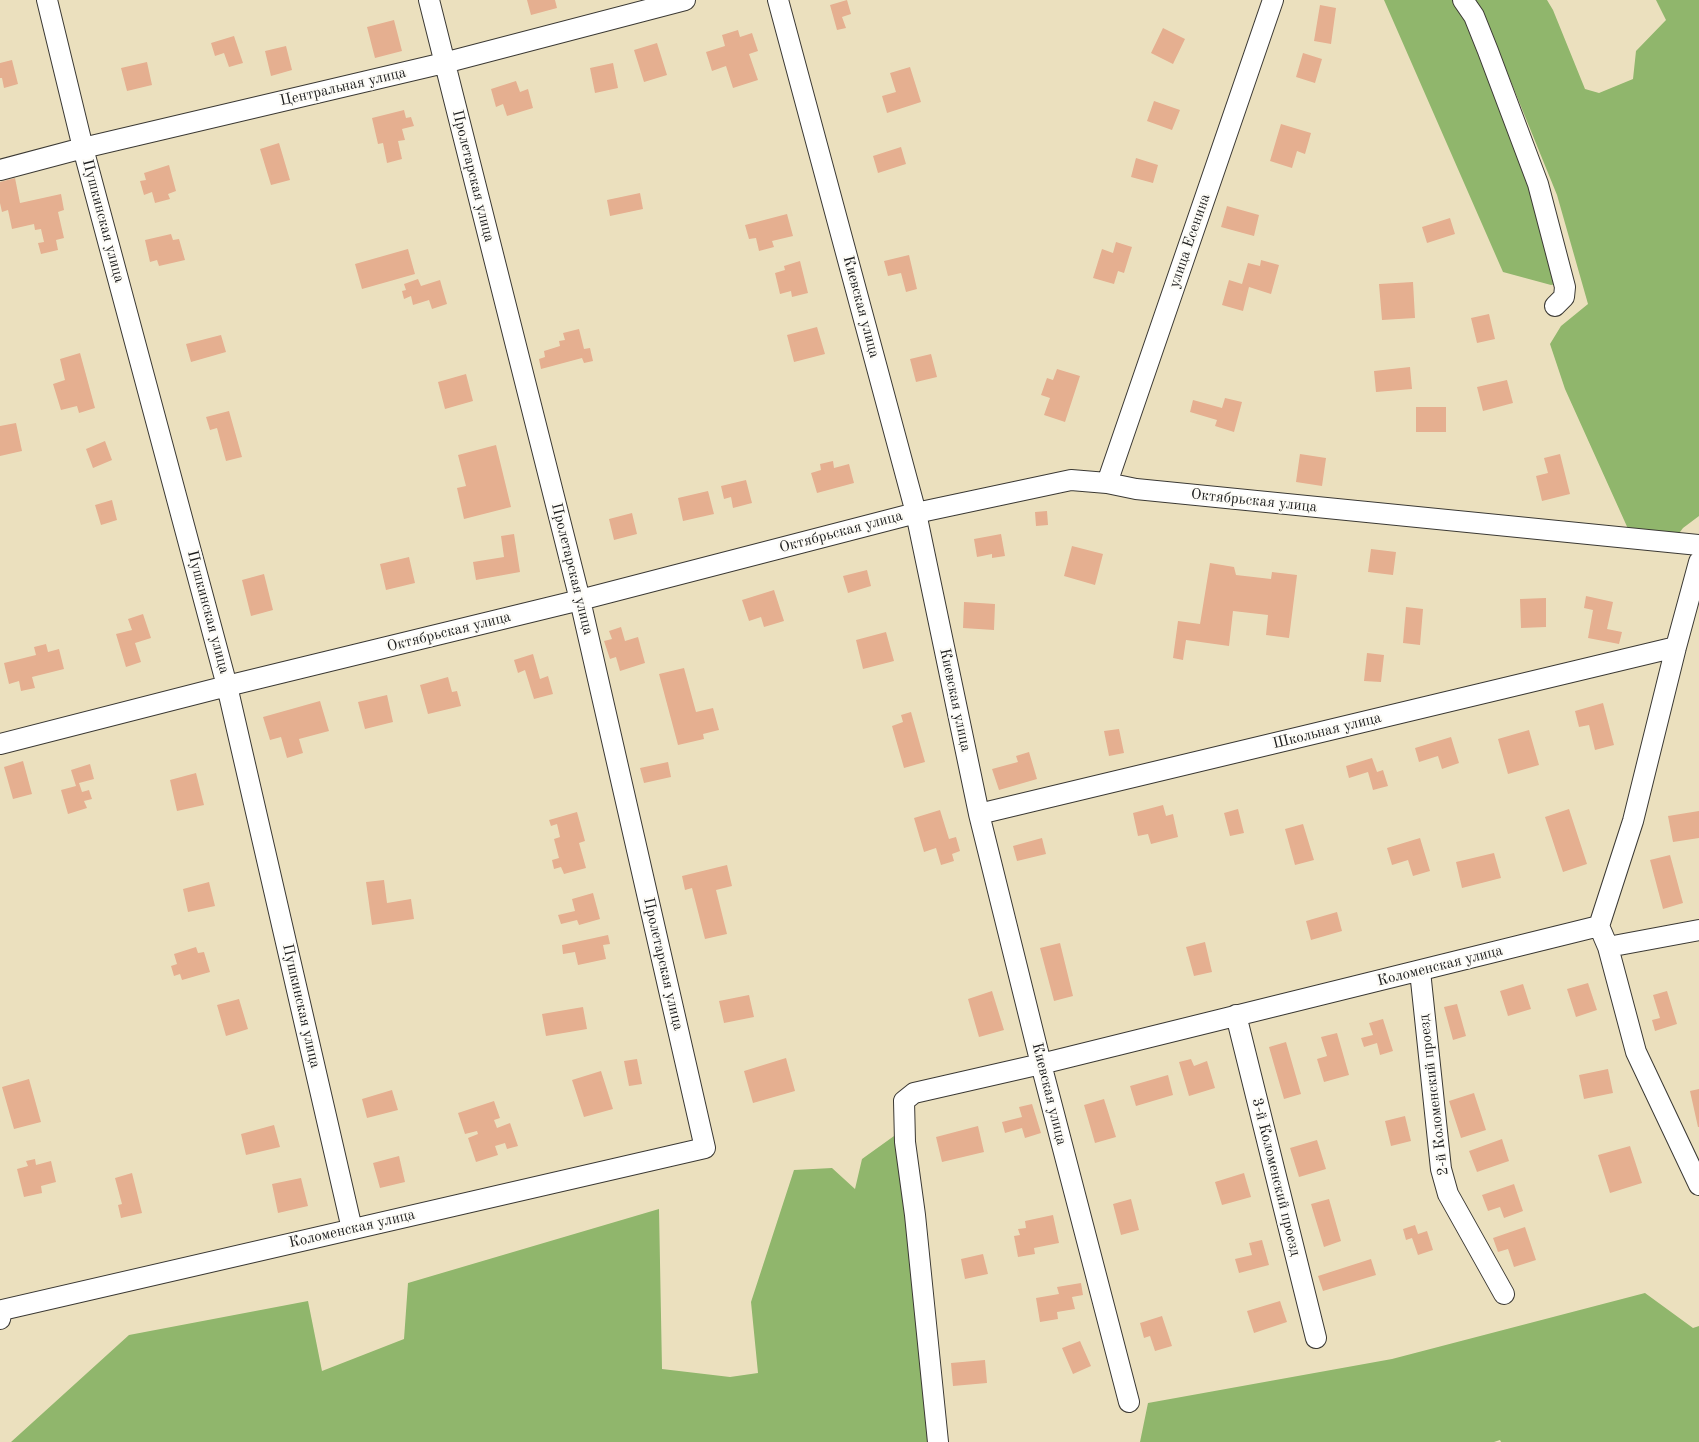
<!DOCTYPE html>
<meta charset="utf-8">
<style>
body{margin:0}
canvas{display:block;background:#ebe0be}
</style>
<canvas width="1699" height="1442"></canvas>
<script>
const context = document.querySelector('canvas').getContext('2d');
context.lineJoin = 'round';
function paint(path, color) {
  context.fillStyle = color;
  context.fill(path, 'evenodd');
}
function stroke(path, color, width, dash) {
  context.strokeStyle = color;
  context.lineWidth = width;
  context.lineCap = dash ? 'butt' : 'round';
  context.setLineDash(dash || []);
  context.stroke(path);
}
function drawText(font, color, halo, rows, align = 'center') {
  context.font = font + ' "Old Standard TT",serif';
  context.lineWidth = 4.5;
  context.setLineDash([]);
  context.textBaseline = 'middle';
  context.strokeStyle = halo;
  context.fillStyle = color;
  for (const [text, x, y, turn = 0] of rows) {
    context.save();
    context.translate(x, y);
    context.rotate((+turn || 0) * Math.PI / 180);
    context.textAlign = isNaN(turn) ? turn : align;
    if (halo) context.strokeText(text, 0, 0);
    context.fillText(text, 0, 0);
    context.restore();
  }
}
paint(new Path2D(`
 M1384,0H1457L1535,184L1561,283L1551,285L1503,272Z
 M1473,0H1547L1553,10L1585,89L1599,93L1633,79L1636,51L1666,20L1656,0H1699V516L1683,528L1677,536L1629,531L1565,389L1550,344L1561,326L1588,304L1557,195L1483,13Z
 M901,1131L930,1442H11L129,1335L308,1301L322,1371L404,1339L408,1283L659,1209L662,1369L730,1377L758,1373L751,1302L794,1170L832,1168L855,1189L862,1159Z
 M1645,1293L1693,1328L1699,1326V1442H1501L1500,1440L1494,1442H1140L1148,1403L1392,1359Z`), '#90b66c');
paint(new Path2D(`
 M527,0H555L557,8L531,15Z
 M847,0L851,14L842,17L846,28L837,30L830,5Z
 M1320,5L1336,8L1331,44L1314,41Z
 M394,20L402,51L375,58L367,27Z
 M1163,28L1185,39L1173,64L1151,53Z
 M738,30L740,37L752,33L758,51L749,54L758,80L733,88L726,66L712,71L706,52L725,46L722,35Z
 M234,36L243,63L229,67L224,53L215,56L211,43Z
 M657,43L667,75L644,82L634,50Z
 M286,46L292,70L271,76L265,51Z
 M1303,53L1322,59L1315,83L1296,77Z
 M12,60L18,84L4,88L2,78H0V63Z
 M147,62L152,85L127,91L121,68Z
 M613,63L618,88L595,93L590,68Z
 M910,67L921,102L887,113L882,96L896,92L890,73Z
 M516,81L520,92L528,89L533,108L507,116L503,104L496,107L491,89Z
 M1154,101L1180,110L1172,130L1147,121Z
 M404,110L406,118L411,117L414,126L402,129L405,140L398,141L402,159L387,163L383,143L378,144L372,118Z
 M1281,124L1311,133L1305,154L1297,151L1292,168L1270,161Z
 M279,143L290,180L271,185L260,149Z
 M901,147L906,164L878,173L873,156Z
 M1136,158L1158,165L1153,183L1131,177Z
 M169,165L176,191L168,194L170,199L155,203L152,192L144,195L140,181L146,180L144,173Z
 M15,178L20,203L61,194L64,210L58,212L64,238L56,240L58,250L41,254L38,243L44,242L41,229L35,230L34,224L12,229L8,210L2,212L0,203V182Z
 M640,193L643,209L610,216L607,200Z
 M1227,206L1259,215L1254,236L1221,227Z
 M787,214L793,236L772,241L774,247L759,251L756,238L749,239L745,225Z
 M1450,218L1455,234L1427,243L1422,227Z
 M171,234L173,240L179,239L185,260L159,266L157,260L150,262L145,240Z
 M1116,242L1132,247L1124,273L1118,271L1114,284L1093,278L1102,249L1113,253Z
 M408,249L415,274L362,289L355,264Z
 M909,255L917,289L906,292L901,273L888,276L884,261Z
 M1261,260L1279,265L1271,294L1249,287L1243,311L1222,305L1229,280L1242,284L1248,263L1260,266Z
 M800,261L808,293L792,297L791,291L780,294L775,273L785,270L784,266Z
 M418,279L421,286L440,280L447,304L432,309L429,300L413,305L411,296L404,299L402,291L406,290L404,284Z
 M1413,282L1415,318L1382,320L1379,284Z
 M1489,314L1495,339L1477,343L1471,318Z
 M817,327L825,354L794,362L787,335Z
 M579,329L584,349L590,348L593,361L584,363L582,358L541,369L539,359L545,357L544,351L560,346L559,341L565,340L563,333Z
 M221,335L226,352L191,362L186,344Z
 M80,353L95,408L79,413L77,406L61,410L53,384L65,380L60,359Z
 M931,354L937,377L916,382L910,359Z
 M1410,367L1412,389L1376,392L1374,371Z
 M1057,369L1080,376L1065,422L1044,415L1050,398L1041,395L1047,378L1053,380Z
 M466,374L473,401L445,409L438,382Z
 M1507,380L1513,403L1483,411L1477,387Z
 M1225,398L1242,402L1234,432L1215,426L1217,420L1190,412L1193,400L1222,408Z
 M1416,407H1446V432H1416Z
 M229,411L242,457L226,461L217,428L210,430L206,417Z
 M16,423L22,451L0,456V426Z
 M105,441L112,460L93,468L86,449Z
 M496,445L511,507L464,519L457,488L466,486L458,455Z
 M1300,454L1326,458L1322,486L1296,482Z
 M1560,454L1570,494L1542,501L1536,476L1548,473L1544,458Z
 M833,461L834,468L849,464L854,483L817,493L811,473L821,470L820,464Z
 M746,480L752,503L733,508L731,497L724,499L721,486Z
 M708,491L714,514L683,521L678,498Z
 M112,500L117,520L101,525L95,505Z
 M1047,511L1048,525L1036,526L1035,512Z
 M632,513L637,534L614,540L609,519Z
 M514,534L520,572L476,580L473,562L504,557L501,536Z
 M1001,534L1005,556L992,558V554L977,557L974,539Z
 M1072,546L1103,554L1095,585L1064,576Z
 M1371,549L1396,552L1393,575L1368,572Z
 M409,557L415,583L386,590L380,564Z
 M1210,563L1234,567L1236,575L1271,579L1272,572L1297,575L1289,638L1266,635L1268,615L1233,611L1229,646L1186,640L1183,660L1173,658L1178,621L1200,624Z
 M867,570L871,586L848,593L843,576Z
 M264,574L273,610L251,616L242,580Z
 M774,590L784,621L764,627L761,617L749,621L742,600Z
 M1586,596L1613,602L1607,629L1622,632L1619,644L1588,638L1593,610L1584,608Z
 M1546,598V627L1521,628L1520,599Z
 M964,602L995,604L994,630L963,628Z
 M1406,607L1423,609L1420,645L1403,643Z
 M143,614L151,638L135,643L141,662L126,667L116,634L132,630L128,619Z
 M621,627L625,641L638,637L645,663L620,671L616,657L610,659L604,641L612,639L609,631Z
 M886,632L894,661L863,669L856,640Z
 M46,644L48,652L59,649L64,669L32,677L35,688L21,691L19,681L9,684L4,663L36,655L34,647Z
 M1367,653L1384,655L1381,682L1364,681Z
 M533,654L540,679L548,676L553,694L534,699L525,670L518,673L514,660Z
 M684,668L696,712L713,708L719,730L703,734L704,739L678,745L659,674Z
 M448,677L452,692L457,691L461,706L428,714L420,685Z
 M387,695L393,722L365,729L358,702Z
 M320,701L329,731L299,739L303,753L287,758L281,737L270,740L263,717Z
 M1603,703L1614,745L1595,750L1589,725L1579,727L1575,711Z
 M911,712L925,762L904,768L892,726L903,722L901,715Z
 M1119,729L1124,753L1109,756L1104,731Z
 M1529,730L1539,765L1508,774L1498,739Z
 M1451,737L1459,763L1442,769L1438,756L1419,762L1415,748Z
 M1029,752L1037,779L999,790L992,769L1018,762L1016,756Z
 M1372,758L1377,772L1383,770L1388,786L1373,790L1368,772L1349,778L1346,766Z
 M23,761L32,794L13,799L4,767Z
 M668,762L671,777L644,783L640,768Z
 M90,764L94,779L79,783L82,792L89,790L92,799L84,801L87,808L68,814L61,790L76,786L71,770Z
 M196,773L204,805L177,811L170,780Z
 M1163,805L1166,816L1173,814L1178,837L1151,844L1148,834L1138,836L1133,813Z
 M1238,809L1244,833L1230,836L1224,813Z
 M1569,809L1587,864L1563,872L1545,817Z
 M940,810L949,839L956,837L960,851L952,854L954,861L941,865L936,848L924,852L914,818Z
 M1699,811V838L1673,842L1668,816Z
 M577,812L585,841L579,843L586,868L564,874L561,867L554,869L552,860L559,858L554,839L560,837L557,824L551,826L549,820Z
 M1303,824L1314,860L1295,865L1285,829Z
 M1042,838L1046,854L1017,861L1013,846Z
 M1420,838L1430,871L1413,876L1408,860L1392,865L1387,848Z
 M1494,853L1501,878L1462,888L1456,862Z
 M1670,855L1683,903L1663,909L1650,860Z
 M727,865L732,886L716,890L727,934L705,939L692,888L685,890L682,876Z
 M384,880L387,903L411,899L414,919L372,925L366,882Z
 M209,882L215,906L188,912L183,889Z
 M593,893L600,919L579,925L577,920L561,924L558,915L575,911L572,899Z
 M1337,912L1342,931L1311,940L1306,921Z
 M608,935L610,944L603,945L606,959L578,965L575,952L563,954L562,945Z
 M1205,942L1212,972L1194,976L1186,947Z
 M1060,943L1073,996L1054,1001L1040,948Z
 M196,947L198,953L204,952L210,972L182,980L180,974L174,976L171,966L177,964L174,954Z
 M1588,983L1597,1010L1576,1017L1567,989Z
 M1523,984L1531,1009L1508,1016L1500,991Z
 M992,991L1004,1030L979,1037L968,999Z
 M1667,991L1677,1024L1655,1031L1652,1020L1660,1018L1653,995Z
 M749,995L754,1017L724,1023L719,1001Z
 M239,999L248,1029L226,1036L217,1005Z
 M1457,1004L1466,1036L1453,1040L1444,1007Z
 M583,1007L587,1029L546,1036L542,1014Z
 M1383,1019L1393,1051L1380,1055L1377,1043L1364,1047L1361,1038L1373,1035L1369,1023Z
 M1337,1033L1349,1075L1324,1082L1317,1059L1327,1056L1321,1037Z
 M1286,1042L1301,1094L1284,1099L1269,1047Z
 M786,1058L795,1091L753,1103L744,1071Z
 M637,1059L642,1084L629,1086L624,1061Z
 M1191,1059L1194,1066L1207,1061L1215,1088L1189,1096L1179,1062Z
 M1608,1069L1613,1093L1584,1099L1579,1075Z
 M601,1071L613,1109L584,1117L572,1080Z
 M1168,1075L1173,1095L1136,1106L1130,1086Z
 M29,1079L41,1122L14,1129L2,1087Z
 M1699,1089V1127H1698L1690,1091Z
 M392,1090L398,1110L367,1118L362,1099Z
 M1474,1093L1486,1130L1461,1138L1449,1101Z
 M1104,1099L1116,1137L1095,1143L1084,1105Z
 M494,1101L500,1118L494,1120L497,1128L510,1123L518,1146L507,1149L505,1143L495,1146L498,1155L476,1162L468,1138L478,1134L477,1131L465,1134L458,1113Z
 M1032,1104L1041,1133L1025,1138L1022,1128L1005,1133L1002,1122L1022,1117L1019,1107Z
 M1405,1116L1411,1141L1391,1146L1385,1121Z
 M274,1125L280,1147L246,1155L241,1134Z
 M978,1126L984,1152L942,1162L936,1137Z
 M1502,1139L1509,1161L1477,1172L1469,1151Z
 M1317,1140L1326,1169L1299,1177L1290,1148Z
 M1630,1146L1642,1183L1610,1193L1598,1155Z
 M399,1156L405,1182L380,1188L373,1163Z
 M35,1159L36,1165L51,1161L56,1182L41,1186L42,1193L24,1197L17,1169L28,1166L26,1161Z
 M132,1173L142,1213L121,1218L118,1205L122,1204L115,1178Z
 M1244,1173L1251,1197L1222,1205L1215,1182Z
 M301,1178L308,1206L278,1213L272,1184Z
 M1514,1184L1523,1211L1504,1218L1500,1207L1488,1211L1482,1195Z
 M1131,1199L1139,1230L1121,1235L1113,1204Z
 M1329,1199L1341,1241L1324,1247L1311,1204Z
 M1053,1215L1059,1243L1034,1248L1035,1254L1018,1257L1014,1236L1020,1235L1018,1229L1026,1228L1025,1221Z
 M1415,1225L1418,1234L1427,1231L1433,1250L1418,1255L1412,1238L1406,1240L1403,1229Z
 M1525,1227L1536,1260L1514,1267L1508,1249L1498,1252L1493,1238Z
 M1262,1240L1269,1265L1239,1273L1235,1259L1252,1255L1249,1243Z
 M983,1254L988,1274L965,1279L961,1259Z
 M1371,1259L1376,1275L1323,1291L1318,1276Z
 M1081,1283L1083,1295L1072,1297L1075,1309L1057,1312L1058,1319L1040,1322L1036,1298L1059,1294L1057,1287Z
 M1280,1301L1287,1322L1254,1333L1247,1311Z
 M1162,1316L1172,1346L1155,1351L1150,1336L1144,1338L1140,1323Z
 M1080,1341L1091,1366L1073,1374L1062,1348Z
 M985,1360L987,1383L953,1386L951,1363Z`), '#e5af90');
const minor = new Path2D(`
 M47,0L83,148L227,686L352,1229
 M778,0L916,513L979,814L1041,1064L1129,1402
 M1463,0L1474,16L1488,51L1538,184L1565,287L1564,297L1555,306
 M0,170L83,148L444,63L685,0
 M1107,483L1273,0
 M0,744L227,686L580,600L916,513L1071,480L1107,483L1136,489L1699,545
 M979,814L1676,647
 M1599,926L1608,947L1636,1052L1699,1185
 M1608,947L1699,930
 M1420,971L1441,1169L1448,1194L1504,1294
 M1236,1015L1316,1338
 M0,1319L2,1310L705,1148L580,600L429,0
 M938,1442L915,1215L905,1142L904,1101L914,1093L1041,1064L1599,926L1633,821L1676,647L1699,562`);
stroke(minor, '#3b3934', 22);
stroke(minor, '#fff', 20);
drawText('15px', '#1c1c1c', '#fdfcf7', [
 ["Центральная улица",343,87,-13],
 ["Пролетарская улица",473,176,76],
 ["Пушкинская улица",103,221,75],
 ["улица Есенина",1190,241,-71],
 ["Киевская улица",861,307,75],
 ["Октябрьская улица",1254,501,6],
 ["Октябрьская улица",841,532,-15],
 ["Пролетарская улица",572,569,76],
 ["Пушкинская улица",208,612,75],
 ["Октябрьская улица",449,632,-14],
 ["Киевская улица",955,700,78],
 ["Школьная улица",1327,731,-14],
 ["Пролетарская улица",663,964,77],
 ["Коломенская улица",1440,966,-14],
 ["Пушкинская улица",301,1006,77],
 ["Киевская улица",1049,1094,76],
 ["2-й Коломенский проезд",1434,1095,-97],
 ["3-й Коломенский проезд",1276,1177,76],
 ["Коломенская улица",352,1229,-13]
]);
</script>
